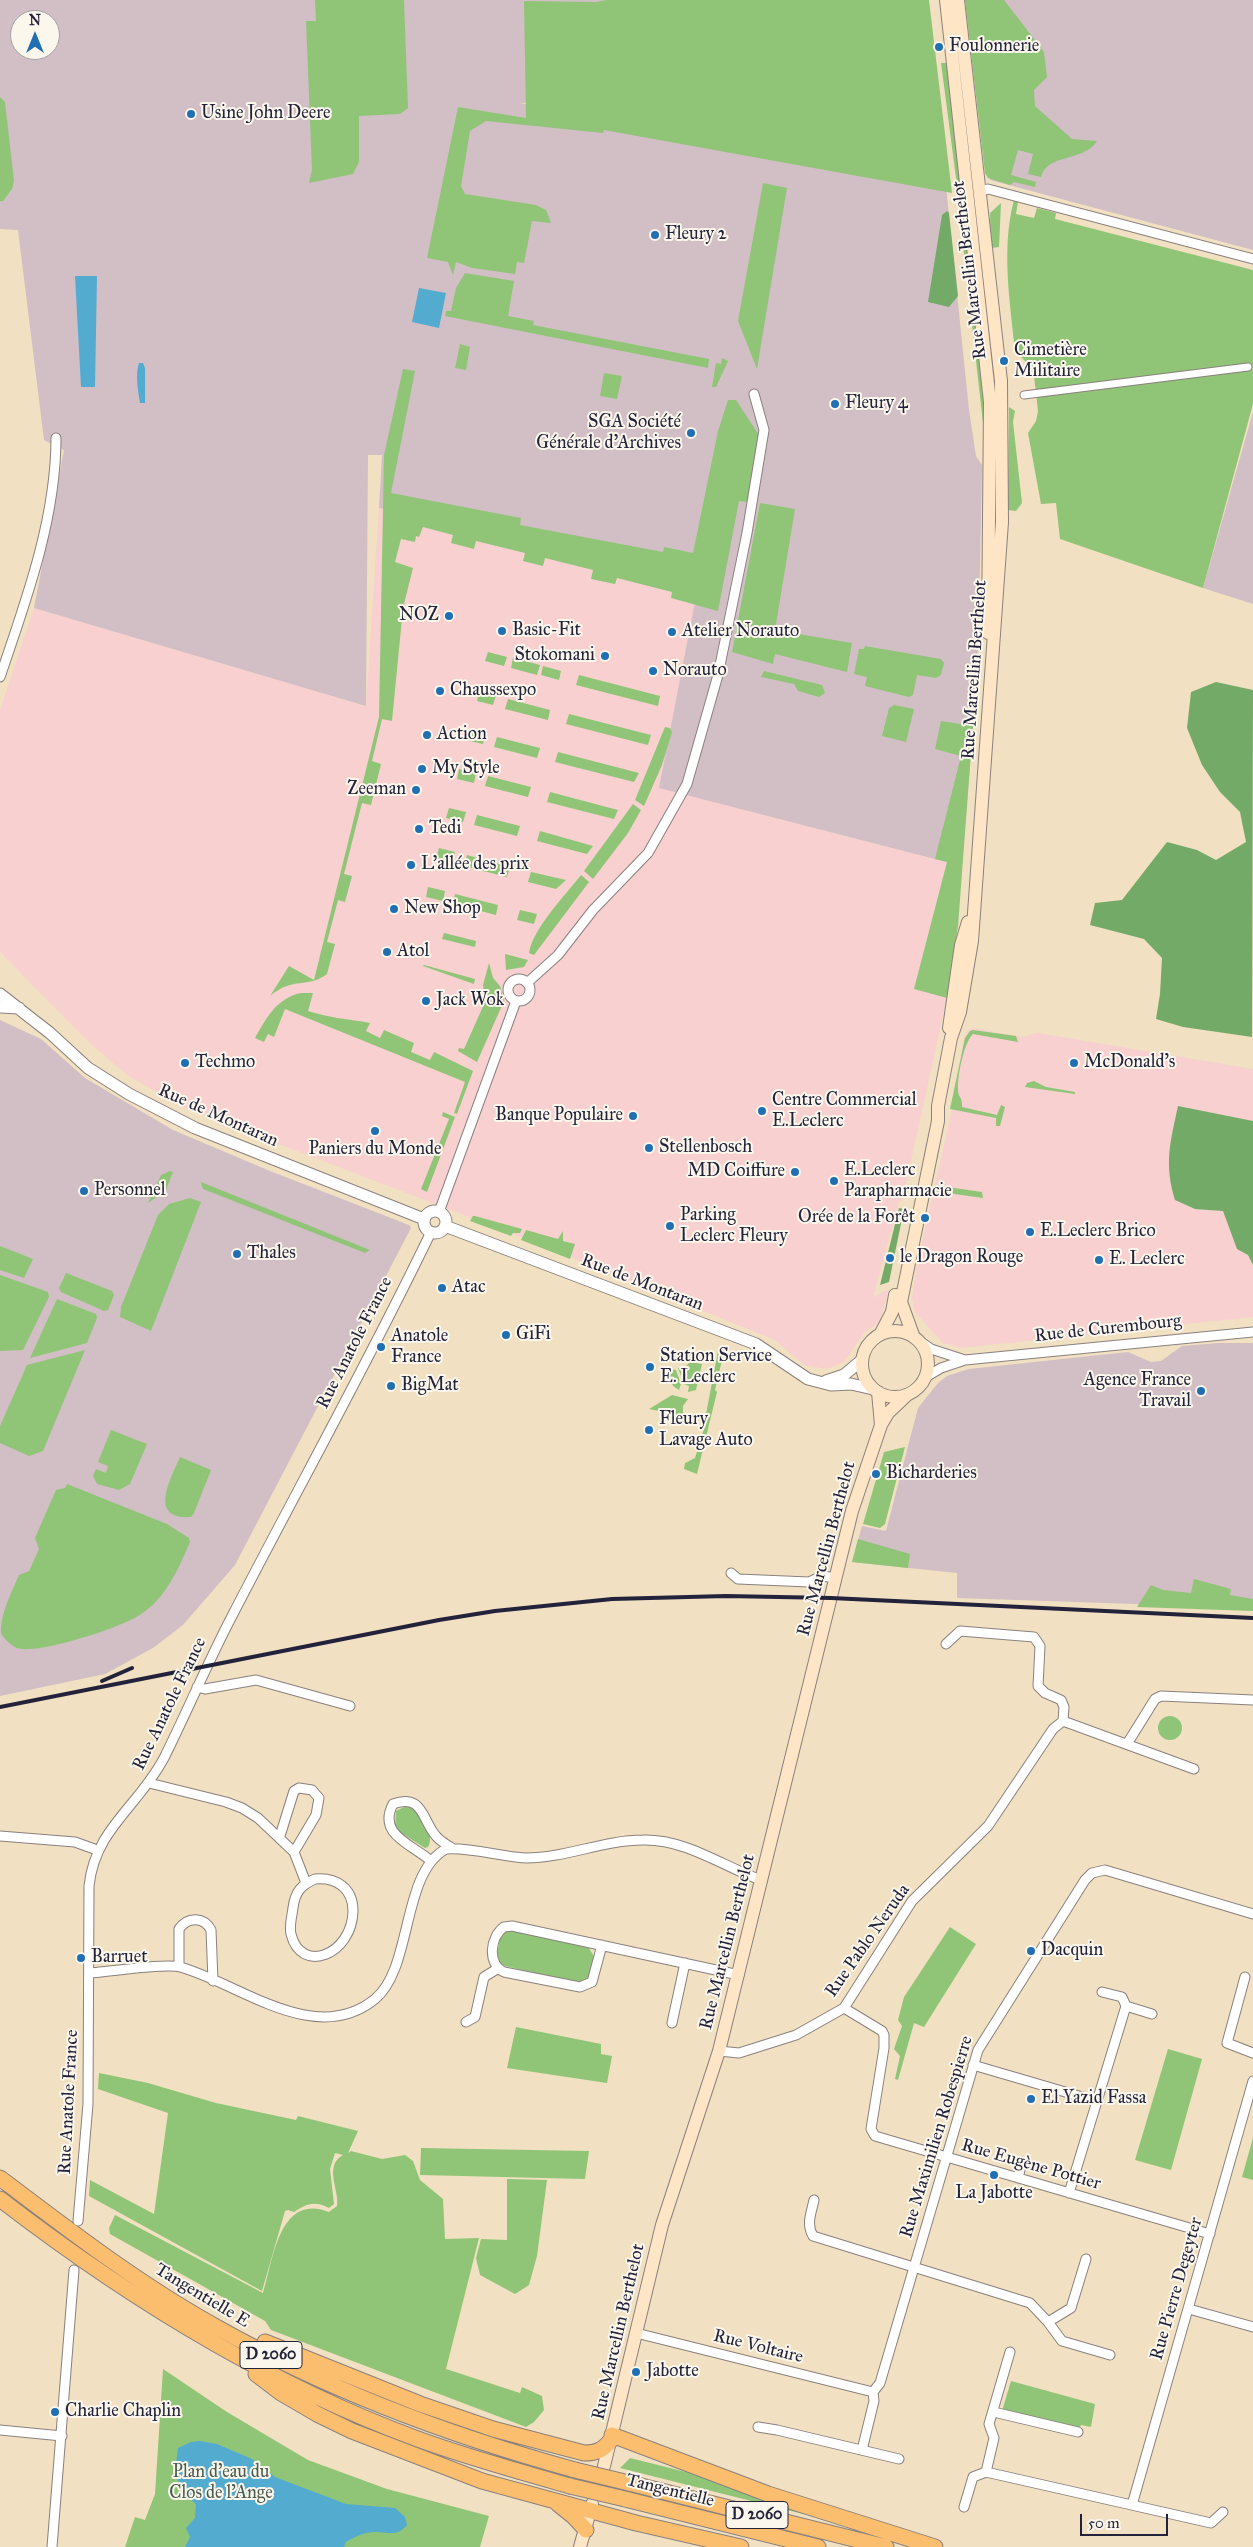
<!DOCTYPE html>
<meta charset="utf-8">
<style>
body{margin:0}
#map{position:relative;width:1253px;height:2547px;overflow:hidden;background:#f1e0c1;font-family:"IM FELL Great Primer",serif}
canvas{display:block}
.north{position:absolute;left:10px;top:10px;width:50px;height:50px;box-sizing:border-box;background:#fbf7ec;border:1px solid #a4a2a5;border-radius:50%;rotate:0deg;font-size:14px;font-weight:700;line-height:20px;text-align:center;color:#22223b}
.north::after{content:'';display:block;margin:auto;width:18px;height:22px;background:#1f6fb2;clip-path:polygon(50% 0,100% 100%,50% 72%,0 100%)}
.scale{position:absolute;left:1080px;top:2514px;width:88px;height:22px;box-sizing:border-box;border:2px solid #22223b;border-top:0;padding-left:6px;font-size:15px;line-height:18px;white-space:nowrap;color:#22223b;-webkit-text-stroke:4px #fbf7ec;paint-order:stroke}
</style>
<div id="map">
<canvas width="1253" height="2547"></canvas>
<div class="north">N</div>
<div class="scale">50 m</div>
</div>
<script>
const context = document.querySelector('canvas').getContext('2d');
context.lineJoin = 'round';
function paint(path, color) {
  context.fillStyle = color;
  context.fill(path, 'evenodd');
}
function stroke(path, color, width, dash) {
  context.strokeStyle = color;
  context.lineWidth = width;
  context.lineCap = dash ? 'butt' : 'round';
  context.setLineDash(dash || []);
  context.stroke(path);
}
function drawText(font, color, halo, rows, align = 'center') {
  context.font = font + ' "IM FELL Great Primer",serif';
  context.lineWidth = 4;
  context.setLineDash([]);
  context.textBaseline = 'middle';
  context.strokeStyle = halo;
  context.fillStyle = color;
  for (const [text, x, y, turn = 0] of rows) {
    context.save();
    context.translate(x, y);
    context.rotate((+turn || 0) * Math.PI / 180);
    context.textAlign = isNaN(turn) ? turn : align;
    if (halo) context.strokeText(text, 0, 0);
    context.fillText(text, 0, 0);
    context.restore();
  }
}
paint(new Path2D(`
 M379,508L701,576L660,788L962,866L958,926L947,998L902,1201H899L873,1298L884,1291H888L880,1321L864,1333L844,1362L827,1369L804,1365L775,1340L498,1228L185,1108L127,1075L91,1044L0,952V710L34,608L366,706Z
 M973,1028L1021,1037L1038,1033L1253,1069V1317L961,1348L943,1343L915,1312L912,1298L917,1265L952,1110L963,1042L967,1031Z`), '#f7d0cf');
paint(new Path2D(`
 M0,0H620L602,100L520,103L945,177L969,410L976,456L982,465L978,665L962,866L659,788L700,576L379,508L382,455H368L366,706L34,608L64,450L44,440L18,230L0,229ZM20,20H50V50H20Z
 M976,0H1253V250L990,180Z
 M1253,412V604L1203,588Z
 M0,1020L41,1039L85,1078L173,1130L270,1171L409,1225L411,1228L235,1565L183,1625L153,1648L105,1674L0,1696Z
 M1219,1343H1253V1608L957,1598V1573L852,1562L862,1526L886,1531L918,1408L938,1383L947,1376L969,1369L1128,1352L1151,1362L1161,1361L1182,1346Z`), '#d2bec5');
paint(new Path2D(`
 M315,0H404L408,108L400,114L359,116V162L353,174L309,183L312,170L306,21H316Z
 M606,0H929L952,193L604,130L603,133L486,121L470,131L461,186L465,194L536,205L546,210L551,223L532,221L524,263L517,262L515,274L472,268L456,262L453,275L448,262L427,258L458,107L526,118L524,1L596,2Z
 M965,0H1004L1044,52L1047,77L1034,90L1035,106L1072,139L1097,141C1085,162 1047,153 1041,177L1028,174L1033,154L1018,150L1011,175L1036,182L1035,187L1014,182L1010,185L988,178L985,173Z
 M941,63H946L950,75L963,192L958,193Z
 M0,97L5,102L14,181L12,189L3,201H0Z
 M763,183L787,188L757,369L738,321Z
 M1014,200L1018,202L1016,214L1034,218L1037,208L1056,213L1055,219L1253,270V404L1203,588L1060,539L1056,503L1041,504L1028,433L1036,421L1038,411L1034,376L1028,364L1015,351C1010,301 1001,249 1014,200Z
 M1001,203L999,247L991,248L990,213Z
 M969,244L986,422L983,423L963,245Z
 M465,273L514,281L508,316L534,321L533,325L709,359L708,368L445,316L446,311H451L456,288Z
 M460,344L470,347L466,370L455,368Z
 M722,358L728,361L716,387H712L716,363L721,364Z
 M403,369L415,371L391,493L521,518L520,525L663,552L664,547L693,553L718,431L728,400H736L759,435L747,502L739,501L718,611L671,598L672,592L617,578L615,584L591,579L593,570L545,558L543,566L523,561L525,553L476,541L474,549L451,543L453,535L423,527L419,537L416,536L415,542L401,539L395,562L413,568L403,608L392,721L382,719L372,761L381,764L371,805L362,803L344,874L352,876L345,902L338,900L327,942L335,944L327,974C307,989 294,976 270,996L289,966L314,980L379,717L384,455Z
 M604,373L622,376L617,399L600,396Z
 M1009,407L1015,411L1013,422L1022,503L1016,511L1008,510Z
 M760,503L795,509L775,630L852,643L847,672L775,654L773,664L732,652Z
 M865,646L941,659L944,663L941,675L936,678L917,675L913,695L909,697L865,686L867,677L854,674L859,649H864Z
 M488,652L507,657L504,666L485,661Z
 M513,658L540,665L537,675L511,668Z
 M543,666L561,671L559,680L541,675Z
 M764,671L822,685L825,693L819,697L798,691L794,684L761,677Z
 M579,675L660,696L658,706L576,685Z
 M479,691L496,695L493,705L477,701Z
 M508,699L550,710L548,720L505,709Z
 M894,705L914,709L906,742L882,736L889,708Z
 M569,714L651,735L648,745L566,724Z
 M941,721L973,726L958,926L947,998L914,989L947,862L935,859L961,756L935,749Z
 M665,727L670,728L672,732L662,765L644,806L635,800Z
 M469,730L485,734L483,744L466,740Z
 M497,737L540,748L537,758L494,747Z
 M558,752L639,773L634,782L555,762Z
 M459,769L476,773L474,783L457,779Z
 M488,776L531,787L528,797L485,786Z
 M550,792L618,810L614,819L547,802Z
 M633,804L641,810L628,833L593,879L584,871Z
 M449,808L466,812L463,822L446,818Z
 M477,815L520,826L517,836L474,825Z
 M540,831L593,846L587,854L537,841Z
 M439,848L455,852L453,862L436,858Z
 M467,855L510,867L507,877L464,866Z
 M531,872L566,880L556,889L528,882Z
 M581,875L589,882L534,955L529,953C533,928 565,896 581,875Z
 M428,887L445,891L443,901L426,897Z
 M455,894L498,905L496,915L453,904Z
 M520,910L537,914L534,924L517,920Z
 M444,933L476,941L475,947L442,939Z
 M505,954L528,960L524,967L506,970Z
 M489,963L493,978L500,986L504,1001L477,1062L458,1051L459,1048L464,1049L485,1002L483,985Z
 M424,965L475,979L474,984L423,966Z
 M301,993H313L308,1011C329,1018 349,1019 370,1023L366,1031L380,1038L384,1030L414,1043L411,1052L430,1060L434,1052L473,1071L457,1114L454,1113L465,1082L285,1009L274,1037L268,1034L264,1042L255,1038C267,1017 277,998 301,993Z
 M973,1030L1016,1036L1018,1042L973,1034C964,1042 957,1077 958,1090C958,1098 963,1097 962,1107L997,1115L1001,1105L1005,1107L1000,1126H996V1118L950,1109L965,1038L970,1031Z
 M1034,1081L1046,1087L1075,1092V1094L1025,1087L1027,1083Z
 M443,1112L455,1117L427,1192L421,1189L449,1119L442,1116Z
 M170,1171L173,1172L166,1190L148,1203L161,1175Z
 M201,1182L370,1250L365,1253L203,1189Z
 M934,1185L982,1192L983,1198L933,1191Z
 M190,1198L201,1202L151,1331L120,1317L121,1307L158,1215L169,1204Z
 M473,1216H475L522,1229L520,1233H513L511,1236L470,1221Z
 M526,1230L558,1239L563,1231V1241L575,1244L570,1259L521,1240Z
 M0,1246L33,1259L24,1278L0,1270Z
 M66,1273L112,1291L114,1295L108,1310L104,1311L61,1292L59,1288Z
 M0,1275L48,1292L49,1297L23,1350L0,1351Z
 M57,1299L96,1314L97,1318L87,1343L30,1358Z
 M85,1350L43,1451L29,1456L0,1443V1426L27,1365Z
 M718,1351L723,1356L715,1390L717,1392L697,1474L684,1469L685,1463L695,1458L704,1429L700,1419L706,1414Z
 M690,1362L702,1364L696,1390L688,1392L689,1386L684,1384L678,1368L685,1367Z
 M665,1368L676,1370L681,1384L679,1390L673,1386Z
 M672,1395L688,1399L683,1406V1416L649,1409Z
 M111,1430L147,1444L130,1484L119,1490L97,1484L93,1476L96,1469L106,1473L108,1466L98,1462Z
 M905,1447L885,1524L880,1528L863,1524L884,1452Z
 M180,1457L211,1470L194,1513L191,1517C147,1520 171,1478 180,1457Z
 M67,1484L167,1524L189,1538L190,1542C178,1570 165,1600 138,1616C119,1628 38,1655 17,1648C12,1646 3,1638 1,1633C0,1615 12,1591 19,1575L29,1571L39,1549L35,1538L56,1490L65,1488Z
 M858,1539L910,1554L908,1568L852,1562Z
 M1194,1579L1231,1589L1230,1595L1253,1599V1611L1137,1607L1151,1585L1163,1590L1191,1593Z
 M1158 1728a12 12 0 1 1 24 0a12 12 0 1 1-24 0Z
 M406,1806C418,1809 436,1834 428,1847L425,1848L398,1831L395,1826L396,1811Z
 M950,1927L976,1944L924,2027L914,2023L898,2080L895,2079L900,2056L894,2049L902,2026L898,2020L904,1997Z
 M511,1930L589,1948L595,1958C591,1973 591,1983 573,1982L501,1965L496,1957L501,1935L505,1931Z
 M516,2027L601,2044V2054L612,2056L607,2083L507,2068Z
 M1168,2049L1202,2059L1171,2170L1135,2160Z
 M99,2073L148,2083L216,2103L296,2120L298,2116L358,2131L348,2153L351,2151L382,2159L405,2155L413,2161L420,2180L443,2199L445,2239L479,2238L446,2369L520,2393L522,2387L542,2396L544,2410L534,2422L526,2427L271,2330L265,2321L110,2234L109,2228L115,2215L263,2293C273,2261 279,2192 329,2212L337,2206C340,2191 323,2166 343,2155L335,2153L330,2169L334,2204L329,2208C315,2200 306,2204 294,2212L288,2210L285,2211L262,2291L89,2196L90,2180L154,2214L168,2113L98,2089Z
 M1253,2138V2180L1242,2177Z
 M421,2148L589,2151L585,2179L420,2175Z
 M507,2179L547,2180L537,2256L529,2285L515,2294L480,2275L476,2258L481,2239L507,2240Z
 M163,2369L227,2412L308,2460L387,2489L489,2516L480,2547H125L135,2517L145,2520L155,2494Z
 M1011,2381L1095,2404L1091,2427L1081,2425L1079,2430L1002,2411Z
 M630,2458L686,2472L847,2525L620,2468Z`), '#90c577');
paint(new Path2D(`
 M947,211L949,213L958,296L949,307L928,302L942,215Z
 M1216,682L1253,690L1252,1037L1183,1027L1156,1019L1160,994L1162,958L1144,939L1090,925L1095,903L1122,900L1167,842L1197,850L1216,860L1246,842L1240,812L1220,792L1202,765L1187,728L1191,692Z
 M1178,1106L1253,1121V1265L1248,1255L1237,1249L1223,1211L1195,1209L1175,1200C1164,1164 1170,1143 1178,1106Z
 M899,1208L904,1209L889,1282L880,1285Z`), '#74aa68');
paint(new Path2D(`
 M75,276H97L95,387H81Z
 M419,288L446,293L439,328L412,322Z
 M139,363H143L145,368V403H140C138,391 135,374 139,363Z
 M200,2441L217,2444L252,2459L275,2477L346,2504L395,2508L405,2517L407,2525C396,2538 387,2531 373,2532C363,2533 354,2537 346,2542L344,2547H185L190,2537L186,2528L195,2518L196,2504C176,2488 174,2473 178,2448L191,2442Z`), '#53abd0');
const pedestrian = new Path2D(`
 M1024,395L1248,367`);
const minor = new Path2D(`
 M979,191L988,189L1253,259
 M0,677C26,601 56,519 56,438
 M508 990a11 11 0 1 1 22 0a11 11 0 1 1-22 0Z
 M527,983L558,955L593,910L648,853L687,784L718,675L747,533L764,430L754,394
 M439,1212L516,1001
 M921,1342L931,1349L965,1360
 M926,1377L941,1368L965,1360L1253,1332
 M731,1573L738,1579L809,1582L822,1576L836,1578
 M946,1644L960,1631L1034,1637L1040,1646L1038,1686L1045,1693L1061,1700L1064,1707L1063,1721
 M197,1687L205,1689L256,1680L350,1706
 M1063,1721L1194,1769
 M1127,1744L1155,1699L1161,1696L1253,1700
 M149,1783L226,1802L242,1808L258,1818L294,1852L306,1883
 M0,1836L75,1842L97,1850
 M280,1836L294,1791L299,1788L312,1790L319,1798L316,1815L294,1852
 M431,1861C412,1844 377,1835 393,1804C423,1793 422,1820 436,1836C440,1841 447,1845 452,1848
 M315,1879C336,1877 353,1888 353,1911C352,1955 301,1975 291,1934C289,1926 292,1916 293,1908C295,1892 301,1885 315,1879Z
 M602,1945L592,1982L580,1987L504,1972C487,1964 490,1937 504,1927L512,1926L739,1975
 M179,1966V1929C188,1916 204,1917 211,1930L213,1981
 M89,1973C109,1972 165,1963 180,1967C239,1983 315,2048 375,1999C413,1968 401,1873 446,1849C472,1847 500,1857 526,1858C566,1858 603,1840 643,1840C686,1839 722,1866 761,1880
 M1245,1977L1227,2043L1253,2053
 M1126,2006L1152,2014
 M844,2008L882,2031L884,2035V2048L871,2129L875,2136L1210,2234
 M466,2022L475,2017L484,1977L497,1969
 M672,2023L685,1963
 M719,2051L739,2053L796,2035L844,2008L912,1901L988,1826L1053,1729L1063,1721
 M973,2065L1096,2101
 M1018,2178L1022,2162
 M1069,2193L1126,2006L1122,1997L1102,1992
 M814,2200C811,2214 806,2224 813,2236L1030,2303L1048,2322L1071,2308L1086,2259
 M78,2221L88,2104L89,1886C95,1829 138,1807 164,1758C187,1712 207,1664 231,1618C297,1490 368,1363 431,1232
 M1189,2309L1253,2327
 M1048,2322L1062,2341L1110,2355
 M636,2333L873,2392
 M1010,2352L989,2424L994,2438L986,2472L1211,2523L1223,2512
 M873,2392L880,2383L978,2050L1085,1880L1092,1873L1105,1870L1253,1914
 M998,2413L1078,2432
 M758,2427L777,2430L899,2459
 M0,2430L62,2436
 M862,2450L874,2401L873,2392
 M1132,2505L1253,2081
 M964,2507L973,2477L986,2472
 M52,2547L74,2270`);
const tertiary = new Path2D(`
 M0,994L50,1033L88,1068L129,1094L195,1128L424,1219
 M0,1007L19,1008
 M424 1222a11 11 0 1 1 22 0a11 11 0 1 1-22 0Z
 M445,1226L756,1344L808,1379L831,1385L851,1384L873,1389
 M826,1381L844,1375L862,1360`);
const secondary = new Path2D(`
 M946,0L990,402L988,633
 M949,1028L961,945L968,922
 M862 1364a33 33 0 1 1 66 0a33 33 0 1 1-66 0Z
 M881,1333L892,1312L895,1295
 M913,1335L901,1302L938,1121V1106L951,1038L960,1012L972,941L1002,522L1001,381L958,0
 M878,1392L881,1425
 M604,2466L662,2225L719,2051L852,1511L881,1425L888,1413L907,1395
 M580,2547L592,2504`);
const primary = new Path2D(`
 M0,2178C70,2231 140,2285 218,2328C330,2391 451,2436 575,2470
 M0,2199C127,2297 264,2382 415,2438C466,2457 518,2471 570,2486
 M265,2342L420,2404L493,2429L584,2453C597,2453 603,2450 611,2440
 M256,2374L281,2393L317,2414L352,2431L482,2481L636,2523L741,2547
 M612,2435L768,2494L935,2547
 M629,2483L886,2547
 M625,2499L818,2547
 M558,2504L573,2516L586,2530`);
stroke(pedestrian, '#8a817e', 9);
stroke(minor, '#8a817e', 11);
stroke(tertiary, '#8a817e', 13);
stroke(secondary, '#8a817e', 14);
stroke(primary, '#8a817e', 17);
stroke(pedestrian, '#fff', 7);
stroke(minor, '#fff', 9);
stroke(tertiary, '#fff', 11);
stroke(secondary, '#fde5c5', 12);
stroke(primary, '#fbbd6e', 15);
stroke(new Path2D(`
 M102,1681L132,1668
 M0,1707L439,1620L495,1611L612,1599L726,1596L831,1598L1253,1618`), '#22223b', 4);
const primaryBridge = new Path2D(`
 M575,2470L629,2483
 M570,2486L625,2499`);
stroke(primaryBridge, '#8a817e', 17, []);
stroke(primaryBridge, '#fbbd6e', 15);
for (const [x, y, r, color] of [
 [939,47,5,"#1f6fb2"],
 [191,114,5,"#1f6fb2"],
 [655,235,5,"#1f6fb2"],
 [1004,361,5,"#1f6fb2"],
 [835,404,5,"#1f6fb2"],
 [691,433,5,"#1f6fb2"],
 [449,616,5,"#1f6fb2"],
 [502,631,5,"#1f6fb2"],
 [672,632,5,"#1f6fb2"],
 [605,656,5,"#1f6fb2"],
 [653,671,5,"#1f6fb2"],
 [440,691,5,"#1f6fb2"],
 [427,735,5,"#1f6fb2"],
 [422,769,5,"#1f6fb2"],
 [416,790,5,"#1f6fb2"],
 [419,829,5,"#1f6fb2"],
 [411,865,5,"#1f6fb2"],
 [394,909,5,"#1f6fb2"],
 [387,952,5,"#1f6fb2"],
 [426,1001,5,"#1f6fb2"],
 [185,1063,5,"#1f6fb2"],
 [1074,1063,5,"#1f6fb2"],
 [762,1111,5,"#1f6fb2"],
 [633,1116,5,"#1f6fb2"],
 [375,1131,5,"#1f6fb2"],
 [649,1148,5,"#1f6fb2"],
 [795,1172,5,"#1f6fb2"],
 [834,1181,5,"#1f6fb2"],
 [84,1191,5,"#1f6fb2"],
 [925,1218,5,"#1f6fb2"],
 [670,1226,5,"#1f6fb2"],
 [1030,1232,5,"#1f6fb2"],
 [237,1254,5,"#1f6fb2"],
 [890,1258,5,"#1f6fb2"],
 [1099,1260,5,"#1f6fb2"],
 [442,1288,5,"#1f6fb2"],
 [506,1335,5,"#1f6fb2"],
 [381,1347,5,"#1f6fb2"],
 [650,1367,5,"#1f6fb2"],
 [391,1386,5,"#1f6fb2"],
 [1201,1391,5,"#1f6fb2"],
 [649,1430,5,"#1f6fb2"],
 [876,1474,5,"#1f6fb2"],
 [1031,1951,5,"#1f6fb2"],
 [81,1958,5,"#1f6fb2"],
 [1031,2099,5,"#1f6fb2"],
 [994,2175,5,"#1f6fb2"],
 [636,2372,5,"#1f6fb2"],
 [55,2412,5,"#1f6fb2"]
]) {
  const dot = new Path2D();
  dot.arc(x, y, r, 0, 2 * Math.PI);
  context.fillStyle = color;
  context.fill(dot);
  stroke(dot, '#fbf7ec', 2);
}
for (const [x, y, w] of [
 [271,2355,62],
 [757,2515,62]
]) {
  const box = new Path2D();
  box.roundRect(x - w / 2, y - 13.5, w, 27, 4);
  context.fillStyle = '#fbf7ec';
  context.fill(box);
  stroke(box, '#22223b', 1);
}
drawText('bold 16px', '#22223b', null, [
 ["D 2060",271,2355],
 ["D 2060",757,2515]
]);
drawText('18px', '#22223b', '#fbf7ec', [
 ["Foulonnerie",949,47],
 ["Usine John Deere",201,114],
 ["Fleury 2",665,235],
 ["Cimetière",1014,351],
 ["Militaire",1014,372],
 ["Fleury 4",845,404],
 ["SGA Société",681,423,"right"],
 ["Générale d'Archives",681,444,"right"],
 ["NOZ",439,616,"right"],
 ["Basic-Fit",512,631],
 ["Atelier Norauto",682,632],
 ["Stokomani",595,656,"right"],
 ["Norauto",663,671],
 ["Chaussexpo",450,691],
 ["Action",437,735],
 ["My Style",432,769],
 ["Zeeman",406,790,"right"],
 ["Tedi",429,829],
 ["L'allée des prix",421,865],
 ["New Shop",404,909],
 ["Atol",397,952],
 ["Jack Wok",436,1001],
 ["Techmo",195,1063],
 ["McDonald's",1084,1063],
 ["Centre Commercial",772,1101],
 ["E.Leclerc",772,1122],
 ["Banque Populaire",623,1116,"right"],
 ["Stellenbosch",659,1148],
 ["Paniers du Monde",375,1150,"center"],
 ["E.Leclerc",844,1171],
 ["Parapharmacie",844,1192],
 ["MD Coiffure",785,1172,"right"],
 ["Personnel",94,1191],
 ["Parking",680,1216],
 ["Leclerc Fleury",680,1237],
 ["Orée de la Forêt",915,1218,"right"],
 ["E.Leclerc Brico",1040,1232],
 ["Thales",247,1254],
 ["le Dragon Rouge",900,1258],
 ["E. Leclerc",1109,1260],
 ["Atac",452,1288],
 ["GiFi",516,1335],
 ["Anatole",391,1337],
 ["France",391,1358],
 ["Station Service",660,1357],
 ["E. Leclerc",660,1378],
 ["Agence France",1191,1381,"right"],
 ["Travail",1191,1402,"right"],
 ["BigMat",401,1386],
 ["Fleury",659,1420],
 ["Lavage Auto",659,1441],
 ["Bicharderies",886,1474],
 ["Dacquin",1041,1951],
 ["Barruet",91,1958],
 ["El Yazid Fassa",1041,2099],
 ["La Jabotte",994,2194,"center"],
 ["Jabotte",646,2372],
 ["Charlie Chaplin",65,2412]
], 'left');
drawText('18px', '#22223b', '#fbf7ec', [
 ["Rue Marcellin Berthelot",970,270,-97],
 ["Rue Marcellin Berthelot",975,670,-86],
 ["Rue de Montaran",218,1116,24],
 ["Rue de Montaran",642,1283,21],
 ["Rue de Curembourg",1108,1329,-6],
 ["Rue Anatole France",355,1343,-63],
 ["Rue Marcellin Berthelot",827,1549,-75],
 ["Rue Anatole France",170,1704,-64],
 ["Rue Pablo Neruda",868,1941,-55],
 ["Rue Marcellin Berthelot",728,1942,-76],
 ["Rue Anatole France",69,2102,-87],
 ["Rue Maximilien Robespierre",937,2137,-73],
 ["Rue Eugène Pottier",1031,2165,16],
 ["Rue Pierre Degeyter",1177,2289,-74],
 ["Tangentielle E",202,2296,31],
 ["Rue Marcellin Berthelot",619,2332,-77],
 ["Rue Voltaire",758,2347,14],
 ["Tangentielle",670,2491,14]
]);
drawText('18px', '#485b50', '#fbf7ec', [
 ["Plan d'eau du",221,2473],
 ["Clos de l'Ange",221,2494]
]);
</script>
